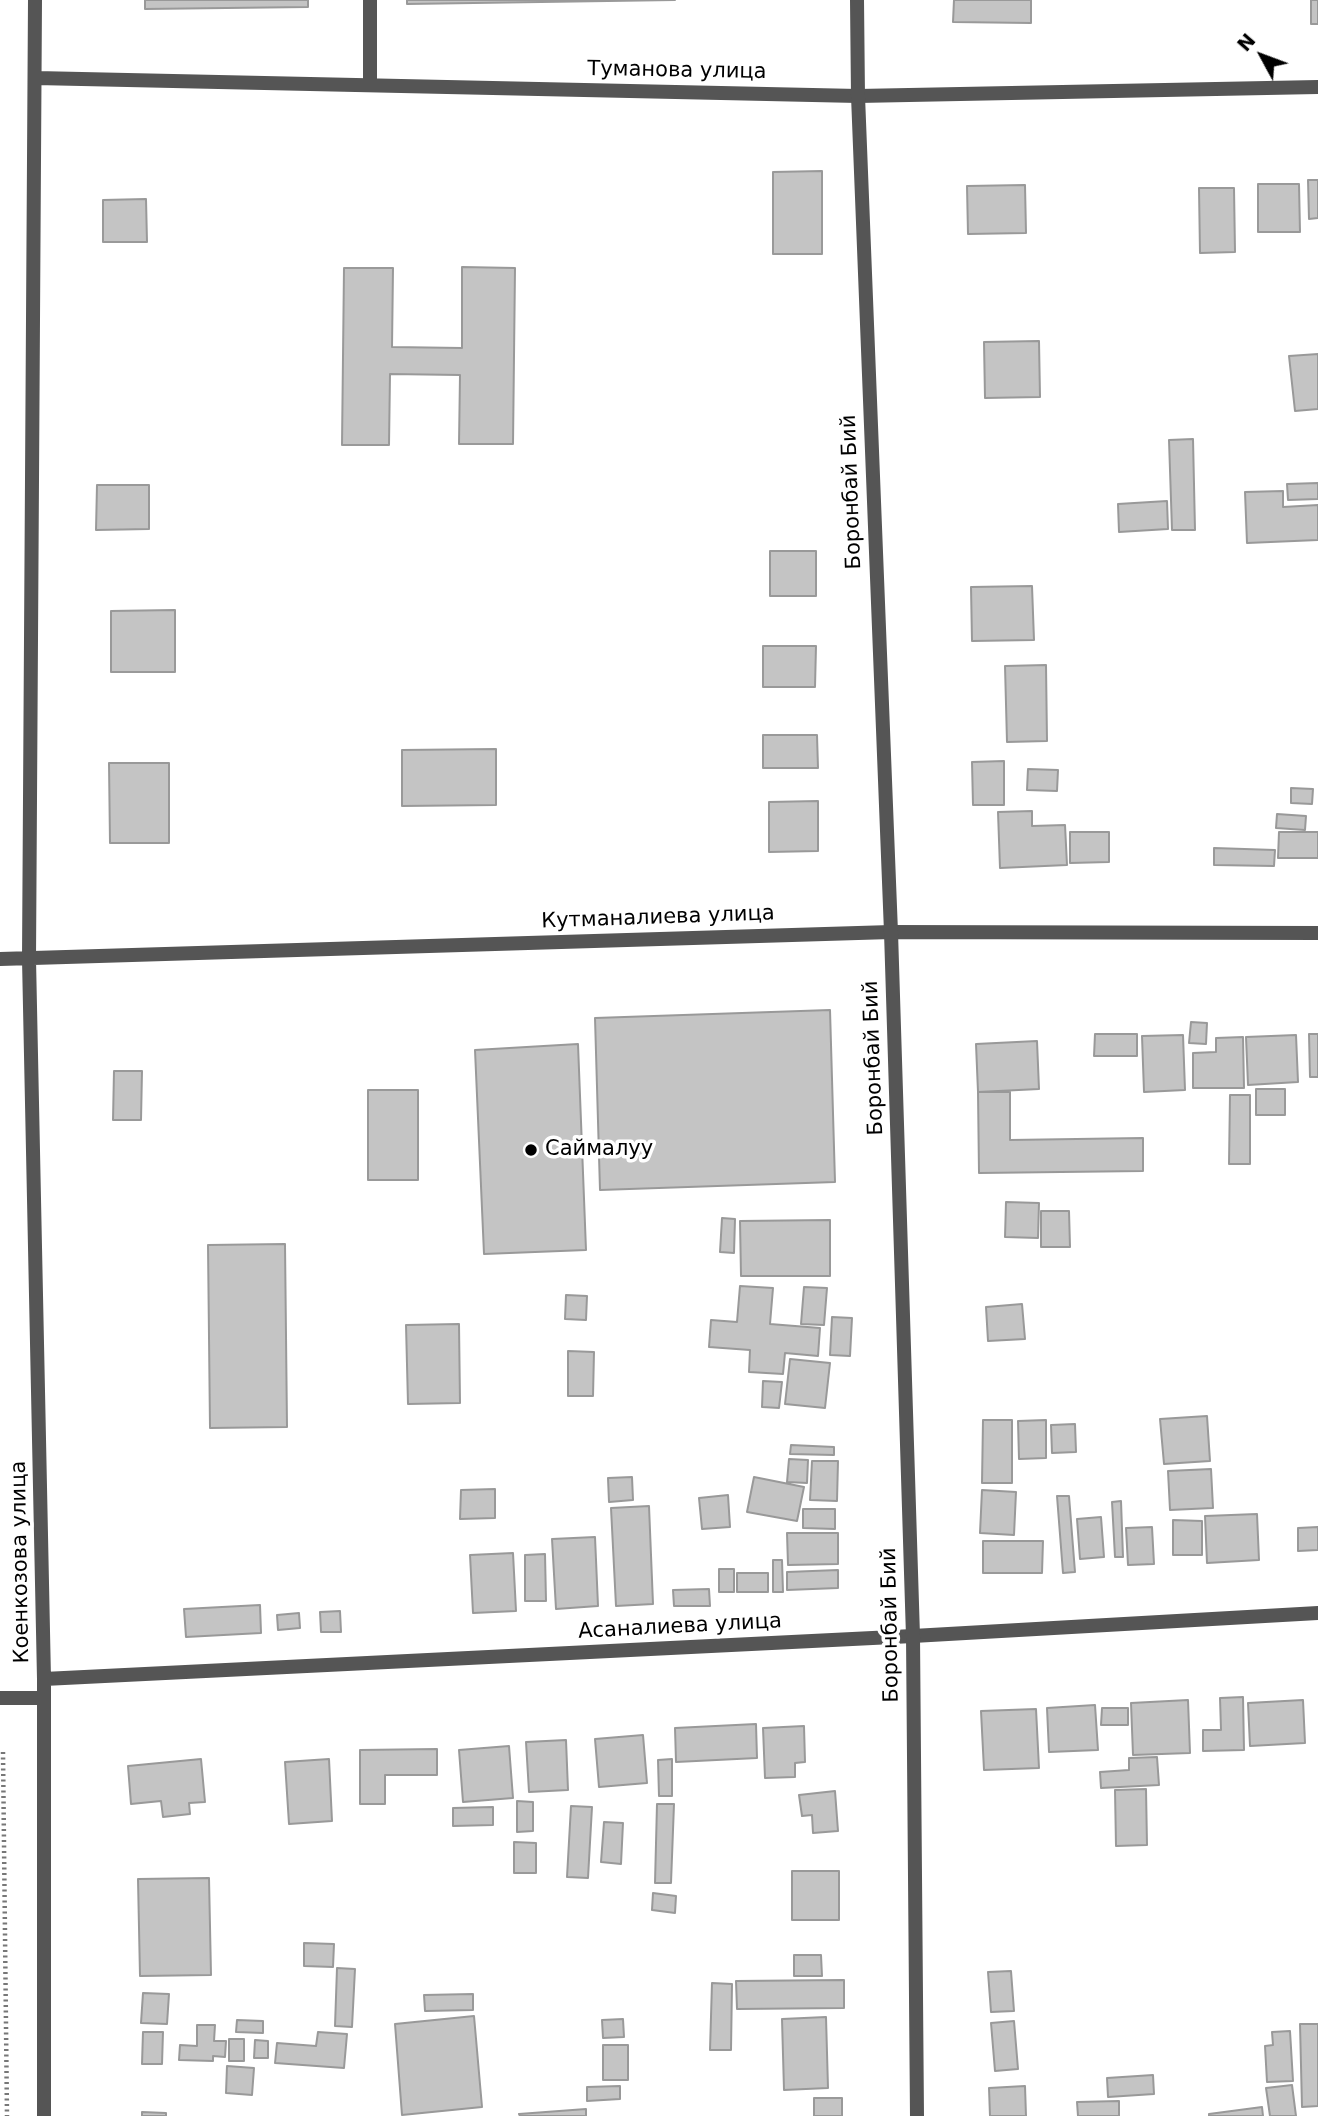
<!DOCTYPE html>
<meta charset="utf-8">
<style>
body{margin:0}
#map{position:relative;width:1318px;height:2116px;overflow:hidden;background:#fff;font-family:"DejaVu Sans",sans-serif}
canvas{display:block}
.north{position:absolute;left:1227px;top:21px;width:70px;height:70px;-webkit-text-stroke:5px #fff;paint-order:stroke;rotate:311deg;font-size:19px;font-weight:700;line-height:28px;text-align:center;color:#000}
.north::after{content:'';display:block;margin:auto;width:24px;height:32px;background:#000;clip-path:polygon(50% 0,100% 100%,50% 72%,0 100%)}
</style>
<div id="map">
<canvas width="1318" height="2116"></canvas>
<div class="north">N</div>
</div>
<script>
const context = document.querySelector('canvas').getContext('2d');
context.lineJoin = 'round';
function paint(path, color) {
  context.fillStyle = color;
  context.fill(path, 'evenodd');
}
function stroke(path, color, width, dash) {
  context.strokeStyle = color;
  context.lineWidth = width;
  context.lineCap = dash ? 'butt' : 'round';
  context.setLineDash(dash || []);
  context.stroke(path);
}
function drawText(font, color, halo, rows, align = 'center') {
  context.font = font + ' "DejaVu Sans",sans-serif';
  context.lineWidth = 7;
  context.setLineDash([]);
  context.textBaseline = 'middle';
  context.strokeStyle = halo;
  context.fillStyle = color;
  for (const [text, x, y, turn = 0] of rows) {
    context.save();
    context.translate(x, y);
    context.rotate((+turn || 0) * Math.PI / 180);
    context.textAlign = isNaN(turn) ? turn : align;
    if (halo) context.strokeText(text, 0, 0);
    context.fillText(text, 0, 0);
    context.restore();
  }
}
const building = new Path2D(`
 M145,0H308V7L145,9Z
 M407,0H675L407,4Z
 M954,0H1031V23L953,22Z
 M1311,0H1318V24H1311Z
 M822,171V254H773V172Z
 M1308,180H1318V218L1309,219Z
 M1258,184H1299L1300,232H1258Z
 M1025,185L1026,233L968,234L967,186Z
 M1199,188H1234L1235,252L1200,253Z
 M146,199L147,242H103V200Z
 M462,267L515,268L513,444H459L460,375L390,374L389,445H342L344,268H393L392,347L462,348Z
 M1039,341L1040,397L985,398L984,342Z
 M1318,354V409L1295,411L1289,356Z
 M1193,439L1195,530H1172L1169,440Z
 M1318,483V499L1288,500L1287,484Z
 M97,485H149V529L96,530Z
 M1283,491V507L1318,505V540L1247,543L1245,492Z
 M1167,501L1168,529L1119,532L1118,504Z
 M770,551H816V596H770Z
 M1032,586L1034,640L972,641L971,587Z
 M175,610V672H111V611Z
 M763,646H816L815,687H763Z
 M1046,665L1047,741L1007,742L1005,666Z
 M763,735H817L818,768H763Z
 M496,749V805L402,806V750Z
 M1004,761V805H973L972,762Z
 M109,763H169V843H110Z
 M1028,769L1058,770L1057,791L1027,790Z
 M1291,788L1313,789L1312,804L1291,803Z
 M818,801V851L769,852V802Z
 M1032,811V826L1065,825L1067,865L1000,868L998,812Z
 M1277,814L1306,816L1305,830L1276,828Z
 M1070,832H1109V862L1070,863Z
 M1279,832H1318V858H1278Z
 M1214,848L1275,850L1274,866L1214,865Z
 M830,1010L835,1182L600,1190L595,1018Z
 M1191,1022L1207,1023L1206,1044L1189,1043Z
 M1095,1034H1137V1056H1094Z
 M1309,1034H1318V1077H1310Z
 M1183,1035L1185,1090L1144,1092L1142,1036Z
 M1296,1035L1298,1082L1248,1085L1246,1037Z
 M1243,1037L1244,1088H1193V1053L1216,1052V1038Z
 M1037,1041L1039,1089L978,1092L976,1044Z
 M578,1044L586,1250L484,1254L475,1050Z
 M114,1071H142L141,1120H113Z
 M1256,1089H1285V1115H1256Z
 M368,1090H418V1180H368Z
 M978,1092H1010V1140L1143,1138V1171L979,1173Z
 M1230,1095H1250V1164H1229Z
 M1006,1202L1039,1203L1038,1238L1005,1237Z
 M1041,1211H1069L1070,1247H1041Z
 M722,1218L735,1219L734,1253L720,1252Z
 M830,1220V1276H741L740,1221Z
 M285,1244L287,1427L210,1428L208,1245Z
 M740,1286L773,1288L770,1324L820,1328L818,1356L785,1353L783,1374L749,1372L750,1350L709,1347L711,1320L737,1322Z
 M804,1287L827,1288L824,1325L801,1324Z
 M566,1295L587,1296L586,1320L565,1319Z
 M1022,1304L1025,1339L988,1341L986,1307Z
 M832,1317L852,1318L850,1356L830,1355Z
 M459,1324L460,1403L408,1404L406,1325Z
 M568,1351L594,1352L593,1396H568Z
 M790,1359L830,1363L825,1408L785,1404Z
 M763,1381L782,1382L779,1408L762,1407Z
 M1207,1416L1210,1461L1164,1464L1160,1419Z
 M983,1420H1012V1483H982Z
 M1046,1420V1458L1019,1459L1018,1421Z
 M1075,1424L1076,1452L1052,1453L1051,1425Z
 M791,1445L834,1447V1455L790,1454Z
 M789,1459L808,1460L807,1483L787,1482Z
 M812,1461H838L837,1501L810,1500Z
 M1211,1469L1213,1508L1170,1510L1168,1471Z
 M632,1477L633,1500L609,1502L608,1478Z
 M754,1477L804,1487L797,1521L747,1512Z
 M495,1489V1518L460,1519L461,1490Z
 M982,1490L1016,1492L1014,1535L980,1533Z
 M728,1495L730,1527L702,1529L699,1498Z
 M1057,1496H1069L1075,1572L1063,1573Z
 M1121,1501L1123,1557H1115L1112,1502Z
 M649,1506L653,1604L616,1606L611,1508Z
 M803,1509H835V1529L803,1528Z
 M1257,1514L1259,1560L1207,1563L1205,1516Z
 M1101,1517L1104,1557L1080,1559L1077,1519Z
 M1173,1520L1202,1521V1555H1173Z
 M1152,1527L1154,1564L1128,1565L1126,1528Z
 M1318,1527V1550L1298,1551V1528Z
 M787,1533H838V1564L788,1565Z
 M595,1537L598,1606L556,1609L552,1539Z
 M983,1541H1043L1042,1573H983Z
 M513,1553L516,1611L473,1613L470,1555Z
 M545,1554L546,1601H525V1555Z
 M773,1560H782L783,1592H773Z
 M719,1569H734V1592H719Z
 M838,1570V1588L787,1590V1572Z
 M737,1573H768V1592H737Z
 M709,1589L710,1606H674L673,1590Z
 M260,1605L261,1633L186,1637L184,1609Z
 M340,1611L341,1632H321L320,1612Z
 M299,1613L300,1628L278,1630L277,1615Z
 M1243,1697L1244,1750L1203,1751V1730H1221L1220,1698Z
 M1188,1700L1190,1753L1133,1755L1131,1703Z
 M1303,1700L1305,1743L1250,1746L1248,1703Z
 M1095,1705L1098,1750L1049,1752L1047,1708Z
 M1102,1708H1128V1725H1101Z
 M1036,1709L1039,1768L984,1770L981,1711Z
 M756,1724L757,1758L676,1762L675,1728Z
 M804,1726L805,1762L795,1763V1777L765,1778L763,1728Z
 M643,1735L647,1783L599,1787L595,1739Z
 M566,1740L568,1790L529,1792L526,1742Z
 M509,1746L513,1798L463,1802L459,1750Z
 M437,1749V1775H385V1804H360V1750Z
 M1157,1757L1159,1785L1101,1788L1100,1772L1129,1770V1758Z
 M201,1759L205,1802L189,1803L190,1814L163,1817L161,1801L131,1804L128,1766Z
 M329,1759L332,1821L289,1824L285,1762Z
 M672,1759V1796H659L658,1760Z
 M1146,1789L1147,1845L1116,1846L1115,1790Z
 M835,1791L838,1831L813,1833L812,1815L802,1816L799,1795Z
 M517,1801L533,1802V1831L517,1832Z
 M657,1804H674L671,1883H655Z
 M571,1806L592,1807L588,1878L567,1877Z
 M493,1807V1825L453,1826V1808Z
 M604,1822L623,1823L621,1864L601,1862Z
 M514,1842L536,1843V1873H514Z
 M792,1871H839V1920H792Z
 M209,1878L211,1975L140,1976L138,1879Z
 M653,1893L676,1896L675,1913L652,1910Z
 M304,1943L334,1944L333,1967L304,1966Z
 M794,1955H821L822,1976H794Z
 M337,1968L355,1969L352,2027L335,2026Z
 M1011,1971L1014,2011L991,2012L988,1972Z
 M844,1980V2008L737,2009L736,1981Z
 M712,1983L732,1984L731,2050H710Z
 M143,1993L169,1994L167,2024L141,2023Z
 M473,1994V2010L425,2011L424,1995Z
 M474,2016L482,2107L402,2115L395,2024Z
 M826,2017L828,2088L784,2090L782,2019Z
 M623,2019L624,2037L603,2038L602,2020Z
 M237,2020L263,2021V2033L236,2032Z
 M1014,2021L1018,2069L995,2071L991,2023Z
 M1300,2024H1318V2106L1302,2107Z
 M197,2025H215L214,2041H226L225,2057L213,2056V2061L179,2060L180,2045L197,2046Z
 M1290,2031L1293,2081L1267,2082L1265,2046L1273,2045L1272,2032Z
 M143,2032H163L162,2064H142Z
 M318,2032L347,2034L344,2068L275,2063L277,2043L316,2046Z
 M229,2039H244V2061H229Z
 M255,2040L268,2041V2058H254Z
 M603,2045H628V2080H603Z
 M227,2066L254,2068L252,2095L226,2093Z
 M1153,2075L1154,2094L1108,2097L1107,2078Z
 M1292,2085L1296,2116H1270L1266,2088Z
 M620,2086V2099L587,2101V2087Z
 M1025,2086L1026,2116H990L989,2088Z
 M814,2098H842V2116H814Z
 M1119,2101V2116H1078L1077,2102Z
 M1262,2107L1263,2116H1209V2114Z
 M586,2109V2116H520L519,2114Z
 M142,2112L166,2113V2116H142Z`);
paint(building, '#c4c4c4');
stroke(building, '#999', 2);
stroke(new Path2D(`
 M3,1752L7,2116`), '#777', 4.5, [2, 3.5]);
stroke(new Path2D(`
 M0,1698H44`), '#555', 14);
stroke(new Path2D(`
 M35,0L29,959L44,1679V2116
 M36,78L858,96L1318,87
 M370,85V0
 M0,959L891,932L1318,933
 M44,1679L913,1636L1318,1613`), '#555', 14);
stroke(new Path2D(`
 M857,0L858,96L891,932L913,1636L917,2116`), '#555', 14);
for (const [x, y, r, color] of [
 [531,1150,7,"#000"]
]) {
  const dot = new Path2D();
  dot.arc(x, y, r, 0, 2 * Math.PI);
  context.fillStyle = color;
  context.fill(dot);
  stroke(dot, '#fff', 2.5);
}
drawText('21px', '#000', '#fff', [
 ["Туманова улица",677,71,1],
 ["Боронбай Бий",852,492,-92],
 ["Кутманалиева улица",658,918,-2],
 ["Боронбай Бий",874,1058,-92],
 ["Коенкозова улица",21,1562,-91],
 ["Боронбай Бий",891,1625,-91],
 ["Асаналиева улица",680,1627,-3]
]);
drawText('21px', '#000', '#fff', [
 ["Саймалуу",545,1150]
], 'left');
</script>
